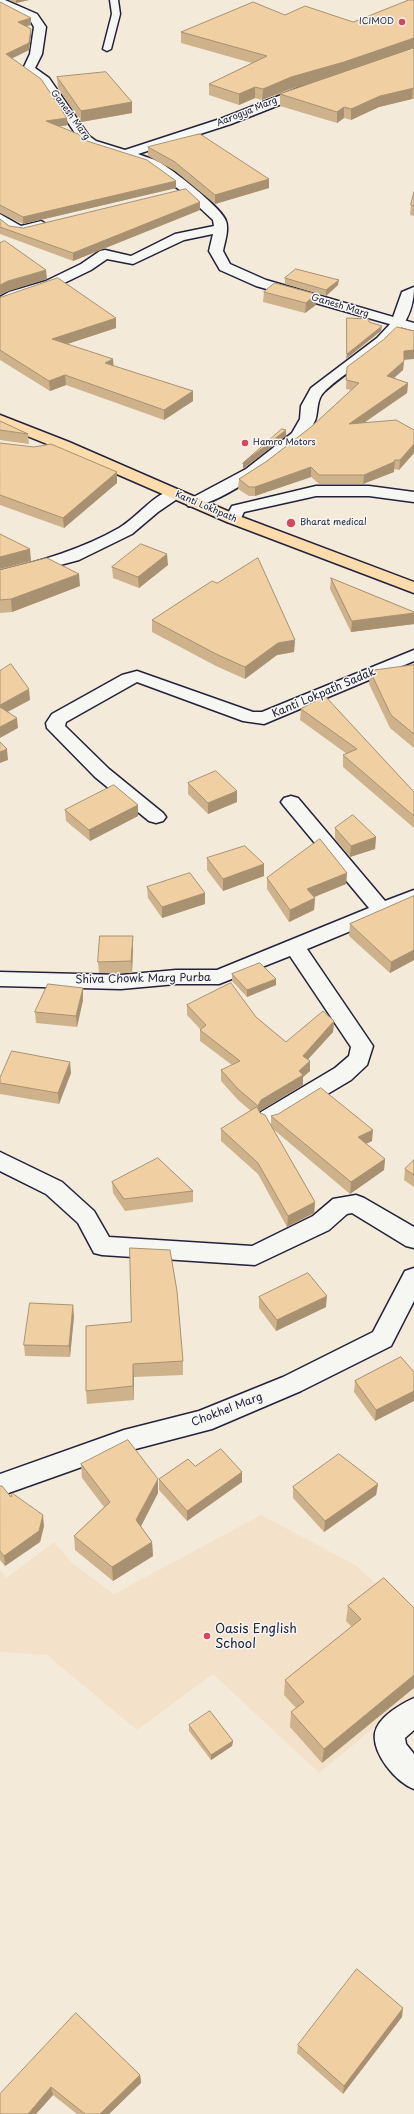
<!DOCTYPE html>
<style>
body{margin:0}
canvas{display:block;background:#f4eada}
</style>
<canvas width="414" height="2114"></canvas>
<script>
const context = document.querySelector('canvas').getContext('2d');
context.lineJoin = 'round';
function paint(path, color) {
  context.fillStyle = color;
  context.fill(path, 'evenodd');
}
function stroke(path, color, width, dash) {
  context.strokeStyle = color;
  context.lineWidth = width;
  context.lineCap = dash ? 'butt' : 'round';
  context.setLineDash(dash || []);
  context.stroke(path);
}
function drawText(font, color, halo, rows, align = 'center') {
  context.font = font + ' "Playpen Sans",sans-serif';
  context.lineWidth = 3;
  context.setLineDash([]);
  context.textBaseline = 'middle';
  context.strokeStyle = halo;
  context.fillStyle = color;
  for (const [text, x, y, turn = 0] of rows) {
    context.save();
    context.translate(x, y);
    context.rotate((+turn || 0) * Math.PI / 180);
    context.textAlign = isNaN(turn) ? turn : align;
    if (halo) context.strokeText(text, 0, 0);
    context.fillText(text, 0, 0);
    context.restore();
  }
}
paint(new Path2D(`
 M261,1515L357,1566L414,1621V1695L319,1773L213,1674L137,1730L47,1655L0,1652V1570L6,1578L54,1542L73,1564L114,1594Z`), '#f3e2c9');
const service = new Path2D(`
 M110,0H118L120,14L111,49L107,51L103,49L112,14Z`);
const minor = new Path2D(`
 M0,0H5L37,14L46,27L42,54L35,68L49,78L89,136L96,141L125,150L223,118L304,86H312L314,89L312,92L231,124L138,154C145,157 152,158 159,162C172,169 222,208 226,221C229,230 225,241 223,251L230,264L266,280L414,323V331L256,286L220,270L209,251L213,234L184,240L133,264L107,259L91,270L56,287L19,298L0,307V297L9,292L46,281L81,264L100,251L105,250L131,256L175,234L214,226L213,220L185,194L148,166L88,147L81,142L41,82L23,69L30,54L34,27L29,18L0,6Z
 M0,214L21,226L41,221L48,225L46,228L19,234L0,224Z
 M316,486H369L414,492V502L369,496H316L244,512L239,522H227L225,519L232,506Z
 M174,489L180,491L182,494L180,497L158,512L132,534L79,560L0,581V571C41,561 82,549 119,528C138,517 152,495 174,489Z
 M414,650V661L264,724L243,721L137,682L66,722L65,726L109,769L163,813L166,817L163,821L156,823L149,821L95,777L47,728L46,723L52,714L122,675L137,671L253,712H262Z
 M291,796L298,798L385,901L414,890V905L307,949L373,1046L367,1065L351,1080L277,1124L269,1126L261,1124L258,1118L261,1112L335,1068L349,1056L351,1047L290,956L219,984H176L121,989L0,986V972L121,975L176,970H217L369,908L284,806L281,802L284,798Z
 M0,1152L62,1182L94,1211L109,1237L252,1246L313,1216L333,1199L356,1195L364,1198L414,1227V1248L406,1246L352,1213L347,1214L329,1230L255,1265L102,1255L94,1253L78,1223L46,1194L0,1171Z
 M414,1268V1301L391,1346L301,1391L212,1429L124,1452L0,1496V1474L124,1430L199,1411L283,1377L373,1332L405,1271Z
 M414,1698V1730L405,1738L406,1744L414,1754V1789C396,1782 372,1754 375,1733C378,1717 401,1704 414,1698Z`);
const secondary = new Path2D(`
 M414,287C414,343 358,359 324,392C317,399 318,409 316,418C314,424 308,434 304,439C289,456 209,512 188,506L186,503L188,500L246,469L292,433L300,419L301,406L311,388L377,338L391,323L402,292Z`);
const primary = new Path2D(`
 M0,415L69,442L239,516L414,582V593L227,522L57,448L0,425Z`);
stroke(service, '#22223b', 3);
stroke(minor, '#22223b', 3);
stroke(secondary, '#22223b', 3);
stroke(primary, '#22223b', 3);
paint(service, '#f6f6f2');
paint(minor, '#f6f6f2');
paint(secondary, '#f6f6f2');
paint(primary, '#fcdcac');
paint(new Path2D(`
 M9,0H29L16,3Z
 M414,0V99H412L379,107L351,120L344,118L337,123L280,106V94L323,79L290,89L262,100L255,98L239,105L209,95V84L252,63L181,43V32L285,15L353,22Z
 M0,2L31,25L27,26L31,29V35L29,50L12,58L68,125L59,126L176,188L23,224L0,213Z
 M57,77L132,102V113L81,122L58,88Z
 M148,147L269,188L215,204L175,171L148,156Z
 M414,192V216L410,215L411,205Z
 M200,210L73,261L0,234V219L9,226L23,228Z
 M285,278L338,285L326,296L285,284Z
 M264,292L316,305L305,313L263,302Z
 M0,298L116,328L67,344L113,366L193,391V401L164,420L66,385L50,391L0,360Z
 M404,360L403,370L394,378L408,383L407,393L363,423L414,430V453L399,470L394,469V472L363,484H319L311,477L255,496H249L238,489L239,479L267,461L311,427L351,390L346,389L347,367Z
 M0,421L28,434L29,444L0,440Z
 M0,443L117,483L64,528L0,505Z
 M168,565L139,588L113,578L112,567Z
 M0,570L80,586L12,612L0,613Z
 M331,578L414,612V624L351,632L330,589Z
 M152,620L295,640L294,652L277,655L245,679L216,666L152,632Z
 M414,665V748L390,728L369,684L370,671Z
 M325,696L414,792V828L343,767V755L347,754L300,720L301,709Z
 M188,783L237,791V802L208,814L188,794Z
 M138,805V816L90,841L66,821L65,810Z
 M335,828L376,837L375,849L350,857L335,839Z
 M207,858L264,876L223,891L207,870Z
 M347,873L346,884L314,897L315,898L314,910L289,922L267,889V878Z
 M147,887L205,893V904L162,918L148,898Z
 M414,896V960L390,973L349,936L350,924Z
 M133,936V948L132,973H99L98,962Z
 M232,974L276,979V985L247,997L232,981Z
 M83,988V1000L77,1027L36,1023L35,1012Z
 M187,1005L256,1017L286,1042L334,1021L333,1032L308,1059L310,1071L303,1077V1085L260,1111L259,1112L271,1125V1116L372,1141L366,1144L385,1159L384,1170L350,1194L273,1129L315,1202L314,1213L287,1227L258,1174L221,1141V1129L251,1111L238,1100L221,1081V1070L232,1065L200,1041V1030H201L187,1015Z
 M71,1073L59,1104L0,1094V1078Z
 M414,1160V1187L404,1180L405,1169Z
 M112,1182L193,1191V1202L125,1211L113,1193Z
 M259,1297L326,1307L276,1331L259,1308Z
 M74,1316L70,1357L25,1356L24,1345Z
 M131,1322L183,1361V1375L134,1377V1400L87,1404L86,1391Z
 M401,1357L375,1421L354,1392L355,1381Z
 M81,1464L158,1493L141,1526L152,1542L153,1556L113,1581L75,1550L74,1536L104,1507L82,1478Z
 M195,1466L242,1472V1482L187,1521L159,1490V1479Z
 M378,1484L376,1495L324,1532L293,1498V1487Z
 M0,1486L44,1526L40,1542L5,1566L0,1560Z
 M384,1578L322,1763L290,1727L291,1712L296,1708L284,1695L285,1680L352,1627L346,1621L348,1606Z
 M189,1725L233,1741L232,1746L211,1760L189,1731Z
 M76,2013L140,2075L141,2083L109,2114H77L53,2095L36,2114Z
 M402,2017L343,2094L297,2053L298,2045Z`), '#ceb28b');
paint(new Path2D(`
 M16,0H29L16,3Z
 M31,18V25L19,28L18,22Z
 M31,29V35L29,50L7,61L6,54Z
 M414,38V49L344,74L290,89L262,100L263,89L291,77Z
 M255,87V98L239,105V94Z
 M413,88L412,99L379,107L351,120V109L380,96Z
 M132,102V113L81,122V111Z
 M344,107V118L337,123V112Z
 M67,118L68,125L46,129V121Z
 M269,179V188L215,204V195Z
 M176,181V188L23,224V217Z
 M200,202V210L73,261V253Z
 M46,270L47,279L9,291L0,295V285L8,281Z
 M339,280L338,285L326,296V290Z
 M316,294V305L305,313L306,303Z
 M116,318V328L52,349V339Z
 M382,326L381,331L346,359L347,354Z
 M414,350V359L403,360L404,351Z
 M113,359L114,369L105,363Z
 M404,361L403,370L386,385L387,376Z
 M65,375L66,385L50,391L49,381Z
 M408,383L407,393L348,434L349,424Z
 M193,391V401L164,420V410Z
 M286,430V436L243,469V463Z
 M414,444V453L399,470L400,460Z
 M395,460L394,472L363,484L364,475Z
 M311,467V477L255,496V487Z
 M117,472V483L64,528L63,518Z
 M30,549L31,561L0,569V557Z
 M167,554L168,565L139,588L138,577Z
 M79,574L80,586L12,612L11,599Z
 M414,613V624L351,632L352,621Z
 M295,640L294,652L277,655L245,679V667L278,643Z
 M29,689L30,700L0,716V705Z
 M17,718L18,728L0,738V727Z
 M7,749L8,760L0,763V752Z
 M237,791V802L208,814V803Z
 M138,805V816L90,841L89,830Z
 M376,837L375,849L350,857L351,846Z
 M264,864V876L223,891V879Z
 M347,873L346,884L307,900V889Z
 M205,893V904L162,918V907Z
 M315,898L314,910L289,922L290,910Z
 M133,936V948L132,973L131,961Z
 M414,950V960L390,973L391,962Z
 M276,979V985L247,997V990Z
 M83,988V1000L77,1027L76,1016Z
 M334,1021L333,1032L302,1066L303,1056Z
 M310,1061V1071L303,1077V1085L260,1111L257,1116L258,1106L261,1100L299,1071Z
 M70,1062L71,1073L59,1104L58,1093Z
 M373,1130L372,1141L357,1148L358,1137Z
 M385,1159L384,1170L350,1194L351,1182Z
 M315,1202L314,1213L287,1227L288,1216Z
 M327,1296L326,1307L276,1331L277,1320Z
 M73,1305L74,1316L70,1357L69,1346Z
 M133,1364L134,1377V1400L133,1386Z
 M414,1391V1401L375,1421L376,1410Z
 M242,1472V1482L187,1521V1511Z
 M158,1479V1493L137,1534L136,1520Z
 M378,1484L376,1495L324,1532L325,1521Z
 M43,1515L44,1526L40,1542L5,1566L4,1556Z
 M152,1542L153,1556L113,1581L112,1567Z
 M414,1675V1688L322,1763L324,1749Z
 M233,1741L232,1746L211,1760V1755Z
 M403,2008L402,2017L343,2094L344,2086Z
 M140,2075L141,2083L109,2114H100Z
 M51,2087L53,2095L36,2114H28Z`), '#a89171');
const building = new Path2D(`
 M409,0H414V38L344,62L291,77L263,89L255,87L239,94L209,84L267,56L181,32L253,2L285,15L305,6L353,22Z
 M0,2L31,18L18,22L31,29L29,43L6,54L41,79L67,118L46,121L78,134L87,141L147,160L176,181L23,217L0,205Z
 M414,48V88L380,96L351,109L344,107L337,112L280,94Z
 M106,72L132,102L81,111L57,77Z
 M200,134L269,179L215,195L175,162L148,147Z
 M186,189L200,202L73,253L0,227V219L9,226L23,228Z
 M414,192V206L411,205Z
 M5,241L46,270L8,281L0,285V243Z
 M296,269L339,280L326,290L285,278Z
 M58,278L116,318L52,339L113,359L105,363L193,391L164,410L65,375L49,381L0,350V298Z
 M275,283L316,294L306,303L264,292Z
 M347,318L369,319V322L382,326L347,354Z
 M397,327L414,331V350L404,351V361L387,376L408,383L349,424L396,420L414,430V444L400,460H395L394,462L364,475H319L311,467L255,487H249L239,479L267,461L311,427L359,383L346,380L347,367L383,340Z
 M0,421L28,434L0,430Z
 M282,429L286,430L243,463Z
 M0,443L34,447L51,444L117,472L63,518L0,495Z
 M0,534L30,549L0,557Z
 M141,544L167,554L138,577L112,567Z
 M47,558L79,574L11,599L0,600V570Z
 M258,558L295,640L278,643L245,667L216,654L152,620L212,581L217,583Z
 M331,578L414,612V613L352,621Z
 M11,664L29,689L0,705V671Z
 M414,665V734L391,715L370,671Z
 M325,696L414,792V816L343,755L357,749L301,709Z
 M0,707L17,718L0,727Z
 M0,742L7,749L0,752Z
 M216,771L237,791L208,803L188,783Z
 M114,785L138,805L89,830L65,810Z
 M353,815L376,837L351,846L335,828Z
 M320,839L347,873L307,889L315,898L290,910L267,878Z
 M245,846L264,864L223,879L207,858Z
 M190,873L205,893L162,907L147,887Z
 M414,896V950L391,962L350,924Z
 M100,936H133L131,961L98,962Z
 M260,963L276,979L247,990L232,974Z
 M231,983L256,1017L286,1042L323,1011L334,1021L303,1056L310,1061L299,1071L303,1075L261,1100L258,1106L238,1089L221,1070L240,1061L200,1030L206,1025L187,1005Z
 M48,984L83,988L76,1016L35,1012Z
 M12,1051L70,1062L58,1093L0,1083V1078Z
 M321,1088L373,1130L358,1137L385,1159L351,1182L271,1116L278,1114Z
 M257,1107L260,1113L265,1115L315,1202L288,1216L258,1163L221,1129Z
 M158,1158L193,1191L124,1199L112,1182Z
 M414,1160V1175L405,1169Z
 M130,1248L170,1250L177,1291L183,1361L133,1364V1386L86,1391V1326L131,1322Z
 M308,1273L327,1296L277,1320L259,1297Z
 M30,1303L73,1305L69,1346L24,1345Z
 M401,1357L414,1372V1391L376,1410L355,1381Z
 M128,1440L158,1479L136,1520L152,1542L112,1567L74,1536L110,1502L81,1464Z
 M221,1449L242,1472L187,1511L159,1479L188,1459L195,1466Z
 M339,1454L378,1484L325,1521L293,1487Z
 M0,1486H2L11,1497L12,1493L43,1515L39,1531L4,1556L0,1551Z
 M384,1578L414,1608V1675L324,1749L291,1712L304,1702L285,1680L361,1619L348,1606Z
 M210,1711L233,1741L211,1755L189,1725Z
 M357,1969L403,2008L344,2086L298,2045Z
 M76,2013L140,2075L100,2114H85L51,2087L28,2114H0V2094Z`);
paint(building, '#f0cfa2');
stroke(building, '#a89171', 1);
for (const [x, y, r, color] of [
 [402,22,4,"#d1495b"],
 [245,443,4,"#d1495b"],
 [291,523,5,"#d1495b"],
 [207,1636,4,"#d1495b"]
]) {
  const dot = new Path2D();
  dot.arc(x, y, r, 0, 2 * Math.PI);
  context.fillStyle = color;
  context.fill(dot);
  stroke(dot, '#f6f6f2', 1.5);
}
drawText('9px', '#22223b', '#f6f6f2', [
 ["ICIMOD",394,22,"right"],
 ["Hamro Motors",253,443],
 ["Bharat medical",300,523]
], 'left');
drawText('9px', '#22223b', '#f6f6f2', [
 ["Aarogya Marg",247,112,-22],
 ["Ganesh Marg",70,115,54],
 ["Ganesh Marg",340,306,17],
 ["Kanti Lokhpath",206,507,23]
]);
drawText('11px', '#22223b', '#f6f6f2', [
 ["Kanti Lokpath Sadak",324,693,-23],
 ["Shiva Chowk Marg Purba",143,979,-1],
 ["Chokhel Marg",227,1410,-21]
]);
drawText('13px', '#22223b', '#f6f6f2', [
 ["Oasis English",215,1629],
 ["School",215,1644]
], 'left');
</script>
